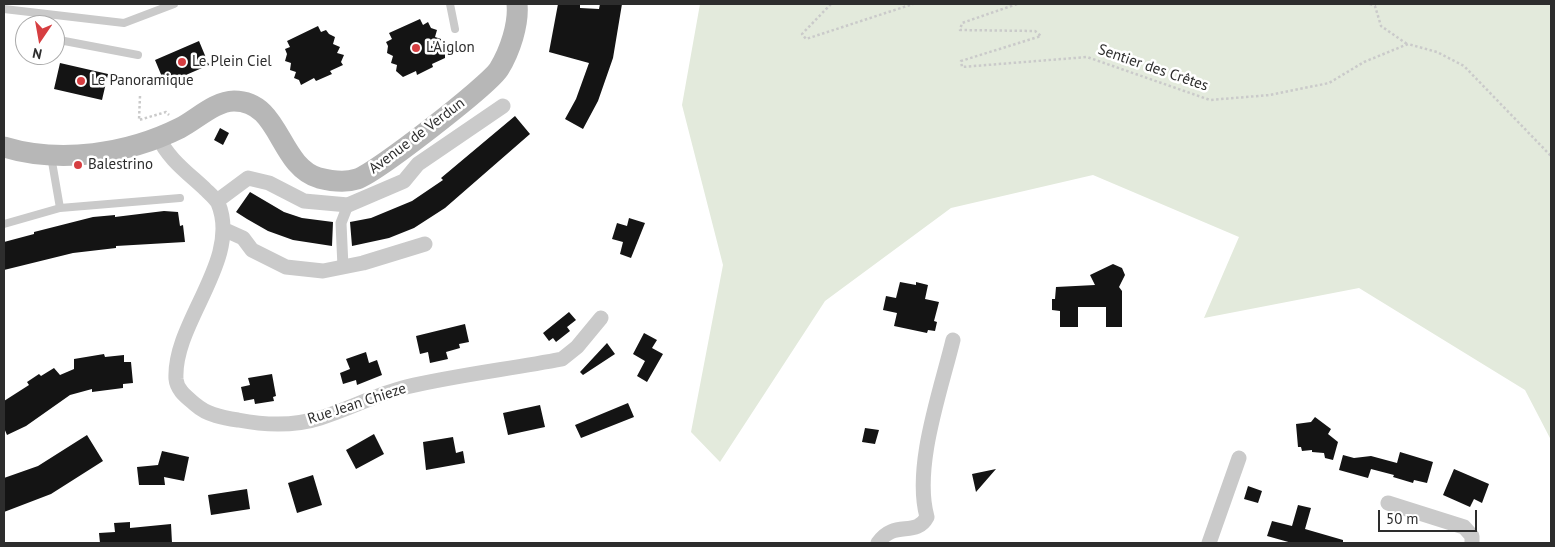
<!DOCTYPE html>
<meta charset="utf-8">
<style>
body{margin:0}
#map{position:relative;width:1555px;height:547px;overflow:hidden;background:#fff;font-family:"PT Sans",sans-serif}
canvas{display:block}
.frame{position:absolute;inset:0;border:5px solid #2d2d2d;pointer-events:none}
.north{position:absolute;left:15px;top:15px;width:50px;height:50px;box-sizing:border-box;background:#fff;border:1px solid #ababab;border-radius:50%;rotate:192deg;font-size:14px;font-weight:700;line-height:20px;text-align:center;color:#2d2d2d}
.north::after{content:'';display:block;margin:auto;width:18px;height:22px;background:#d63e41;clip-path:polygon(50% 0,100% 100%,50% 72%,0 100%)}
.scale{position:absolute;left:1378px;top:510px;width:99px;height:22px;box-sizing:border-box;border:2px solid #2d2d2d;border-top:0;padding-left:6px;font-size:15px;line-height:18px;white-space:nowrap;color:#2d2d2d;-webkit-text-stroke:4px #fff;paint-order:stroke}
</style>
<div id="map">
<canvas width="1555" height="547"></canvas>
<div class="frame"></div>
<div class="north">N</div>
<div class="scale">50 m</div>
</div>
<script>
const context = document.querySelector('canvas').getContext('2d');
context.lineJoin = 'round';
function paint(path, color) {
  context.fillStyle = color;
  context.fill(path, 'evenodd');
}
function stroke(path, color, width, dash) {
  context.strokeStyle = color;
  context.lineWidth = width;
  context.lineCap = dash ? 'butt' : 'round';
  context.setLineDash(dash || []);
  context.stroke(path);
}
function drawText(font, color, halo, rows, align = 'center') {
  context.font = font + ' "PT Sans",sans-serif';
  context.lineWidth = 5;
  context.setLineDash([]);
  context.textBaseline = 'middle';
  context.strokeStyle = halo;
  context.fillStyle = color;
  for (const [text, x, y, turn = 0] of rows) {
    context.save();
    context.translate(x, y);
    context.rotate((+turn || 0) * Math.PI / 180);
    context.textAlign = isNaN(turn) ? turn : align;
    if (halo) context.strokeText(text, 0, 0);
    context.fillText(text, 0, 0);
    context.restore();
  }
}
paint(new Path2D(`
 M700,4H1551V440L1525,390L1359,288L1204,318L1239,237L1093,175L951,208L825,301L720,462L691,432L723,265L682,105Z`), '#e3eadc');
paint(new Path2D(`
 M558,4H580V8L599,9L600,4H622L613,58L598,101L583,129L565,119L576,99L589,63L549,52Z
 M420,19L423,25L428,22L431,28L437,30L435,37L441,39L439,45L445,49V58L432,64L433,67L417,75L416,71L403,77L396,71L397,65L391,63L393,56L387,53L388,46L386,42L392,39L389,33Z
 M318,26L321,32L326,30L329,34L335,37L333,44L340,47L337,53L344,55L341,62L343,65L330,71L332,74L316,81L314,78L301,85L299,80L294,78L296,72L290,70L291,63L285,61L287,54L285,49L290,47L287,41Z
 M199,41L209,65L165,84L155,60Z
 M60,63L108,74L102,100L54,89Z
 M515,116L530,134L445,208L414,228L389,238L352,246L350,222L371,218L412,201L443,180L441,178Z
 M220,128L229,133L223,145L214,140Z
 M250,192L284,212L302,218L333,222L332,246L293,240L268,231L247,219L236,212Z
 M164,211L178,212L180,226L183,225L185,242L116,246V248L73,253L4,270V242L34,234V232L93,217L115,215V217Z
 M629,218L645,223L631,258L620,254L623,242L612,239L617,223L627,226Z
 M1113,264L1122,268L1125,275L1119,287L1122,291V327H1106V307H1078V327H1060V311L1052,310V299H1055L1056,287L1095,285L1090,275Z
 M900,282L916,285V282L928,285L925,299L939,302L934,321L937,322L935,331L928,330L927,333L894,326L897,313L883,310L886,296L896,298Z
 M569,312L576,320L567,327L570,331L556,342L553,338L549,341L543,333Z
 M465,324L469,342L459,344L460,348L446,352L448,359L430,363L428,352L420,354L416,336Z
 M644,333L657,340L652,348L663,354L647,382L637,376L645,361L633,354Z
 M607,343L615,354L583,375L580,372Z
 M366,352L369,363L377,360L382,375L357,385L356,380L343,384L340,373L350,369L346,359Z
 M104,354L105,357L124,355V362H131L133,383L123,384V388L92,392V389L70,395L26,426L7,435L4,428V401L29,385L27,382L39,374L41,376L54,368L60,375L74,369V359Z
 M272,374L276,396L273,397L274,401L255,404L254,399L244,401L241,387L250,385L248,378Z
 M628,403L634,417L581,438L575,425Z
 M540,405L545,427L508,435L503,413Z
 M1315,417L1331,429L1328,434L1338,442L1333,460L1325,458L1324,453L1312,452V450L1302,451L1301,447H1298L1296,424L1311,422Z
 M865,428L879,430L875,444L862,442Z
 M374,434L384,454L356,469L346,450Z
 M87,435L103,461L51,494L4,512V478L38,466Z
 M453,437L456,453L463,451L465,463L426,470L423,442Z
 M162,451L189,457L184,481L164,477L165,485H139L137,467L158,465Z
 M1400,452L1433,462L1427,483L1414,480L1413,483L1393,477L1394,475L1371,469L1368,478L1339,470L1343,455L1354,458L1371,456L1397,463Z
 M996,469L976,492L972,474Z
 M1454,469L1489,484L1482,503L1474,499L1470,507L1443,495Z
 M313,475L322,505L297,513L288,483Z
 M1248,486L1262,491L1258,503L1244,499Z
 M247,489L250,509L211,515L208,495Z
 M1298,505L1311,508L1305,529L1343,540V543H1292L1267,536L1272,521L1292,526Z
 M130,522V528L171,524L172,543H100L99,533L115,532L114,523Z`), '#141414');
stroke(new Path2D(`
 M831,4L802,34L806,39L913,4
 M1017,4L962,23L960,30L1035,31L1041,36L961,61L962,67L1087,57L1210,100L1270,95L1329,83L1364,62L1408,44L1437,52L1464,66L1551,156
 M1370,4L1375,6L1381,26L1407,44
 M140,96L139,120L166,112L169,115`), '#cacaca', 2.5, [2.5, 2.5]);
stroke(new Path2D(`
 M450,4L455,29
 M4,9L124,23L174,4
 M37,14L40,25
 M55,37L59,40L138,55
 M51,156L60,208
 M4,224L60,208L180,198`), '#cacaca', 8);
stroke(new Path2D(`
 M343,267L341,223L348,205`), '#cacaca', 11);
stroke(new Path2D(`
 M158,136C167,158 188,173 205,189C209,193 215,198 218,203C242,260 173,322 176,379C177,391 188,398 196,405C207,415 224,418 238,420C264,425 295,426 320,418C349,409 377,394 406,387C457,375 510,369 562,359L577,347L601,318
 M217,201L248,178L269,183L304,201L348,205L404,181L418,164L503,106
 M223,229L243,238L252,250L286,267L323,271L363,263L425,244
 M1388,503L1464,527L1472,536V543
 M878,543C894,519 916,538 927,517C913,467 941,390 953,340
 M1209,543L1239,458`), '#cacaca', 15);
stroke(new Path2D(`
 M4,147C60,164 128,154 180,128C196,120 215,101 234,101C281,101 278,166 319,178C331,181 345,183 357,179C376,173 489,85 499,69C510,51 519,24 517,4`), '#b7b7b7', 21);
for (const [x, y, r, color] of [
 [416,48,5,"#d63e41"],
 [182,62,5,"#d63e41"],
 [81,81,5,"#d63e41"],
 [78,165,5,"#d63e41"]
]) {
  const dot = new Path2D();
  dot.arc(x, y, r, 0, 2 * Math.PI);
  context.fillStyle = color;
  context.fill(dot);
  stroke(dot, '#fff', 2);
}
drawText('15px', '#2d2d2d', '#fff', [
 ["L'Aiglon",426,48],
 ["Le Plein Ciel",192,62],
 ["Le Panoramique",91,81],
 ["Balestrino",88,165]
], 'left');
drawText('15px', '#2d2d2d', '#fff', [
 ["Sentier des Crêtes",1153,68,19],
 ["Avenue de Verdun",417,136,-37],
 ["Rue Jean Chieze",357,404,-18]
]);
</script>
